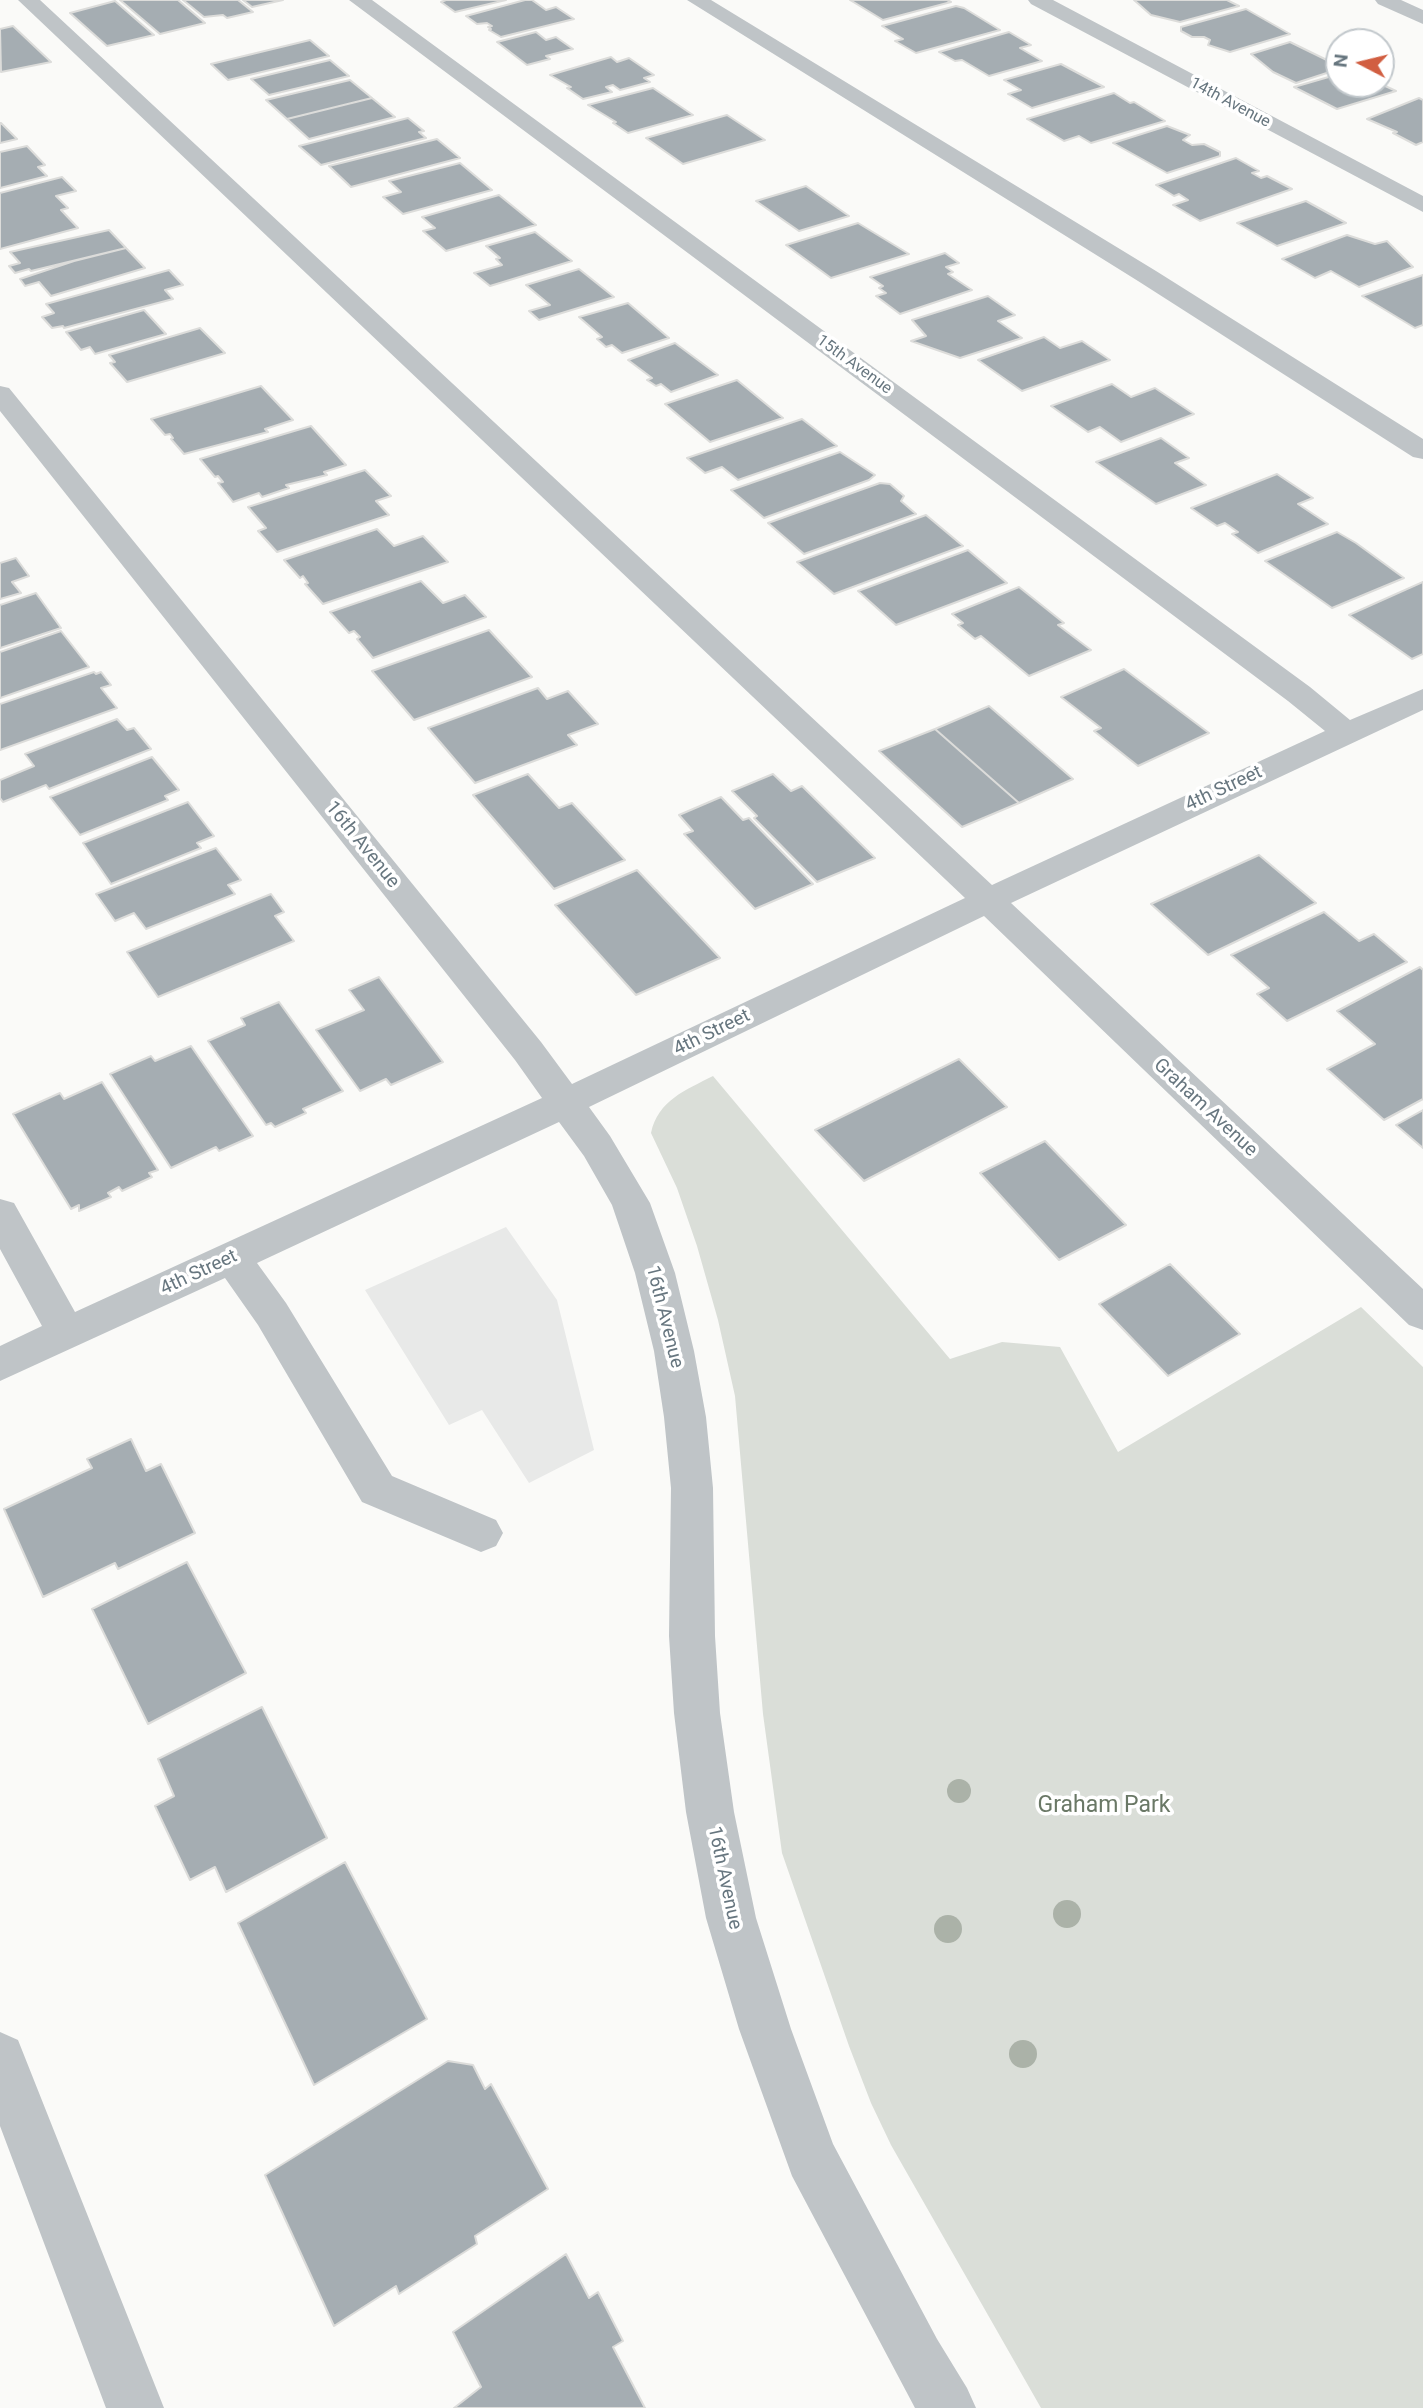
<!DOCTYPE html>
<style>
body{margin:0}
#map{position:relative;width:1423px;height:2408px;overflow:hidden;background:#fafaf8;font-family:Roboto,sans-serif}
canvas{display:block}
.north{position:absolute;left:1325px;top:28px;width:70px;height:70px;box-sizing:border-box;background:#fff;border:2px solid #c2c8cc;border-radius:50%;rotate:277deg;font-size:19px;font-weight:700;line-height:28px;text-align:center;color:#67767f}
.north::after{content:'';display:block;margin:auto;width:24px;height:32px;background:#d15e41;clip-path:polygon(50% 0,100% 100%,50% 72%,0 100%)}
</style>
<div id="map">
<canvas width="1423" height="2408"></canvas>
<div class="north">N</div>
</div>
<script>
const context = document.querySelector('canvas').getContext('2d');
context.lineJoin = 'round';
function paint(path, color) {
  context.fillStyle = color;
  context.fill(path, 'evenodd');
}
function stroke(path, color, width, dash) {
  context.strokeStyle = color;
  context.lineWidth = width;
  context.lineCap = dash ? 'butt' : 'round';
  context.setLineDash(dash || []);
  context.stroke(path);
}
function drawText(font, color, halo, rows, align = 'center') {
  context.font = font + ' Roboto,sans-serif';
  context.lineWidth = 7;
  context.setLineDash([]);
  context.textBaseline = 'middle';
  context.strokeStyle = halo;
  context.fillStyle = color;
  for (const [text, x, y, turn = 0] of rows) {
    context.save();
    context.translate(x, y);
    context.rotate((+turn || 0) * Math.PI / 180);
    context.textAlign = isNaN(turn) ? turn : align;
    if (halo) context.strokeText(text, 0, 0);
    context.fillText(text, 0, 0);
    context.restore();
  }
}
paint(new Path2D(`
 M506,1227L557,1300L594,1450L529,1483L482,1410L449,1425L365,1290Z`), '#e8e9e8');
paint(new Path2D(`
 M713,1076L950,1359L1002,1342L1060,1347L1118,1452L1361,1307L1423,1367V2408H1041L891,2145L871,2103L849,2046L782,1853L763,1714L735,1396L718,1320L697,1246L677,1188L651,1133C658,1100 686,1090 713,1076Z`), '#daded8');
const building = new Path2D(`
 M120,0H178L205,23L160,34Z
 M183,0H238L253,12L227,18L223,15L204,17Z
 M243,0H283L252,7Z
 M446,0H506L455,12L441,2Z
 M525,0H532L546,10L556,7L574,19L501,37L489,30L491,29L488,27L492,26L487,23L477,24L466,16Z
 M850,0H947L951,2L883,20Z
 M1134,0H1227L1239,6L1180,22L1151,15Z
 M115,1L154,35L107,46L70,13Z
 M956,6L964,8L1000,30L916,53L895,41L903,39L882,26Z
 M1246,9L1290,34L1230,52L1208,45L1210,40L1204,37H1192L1181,31V27Z
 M13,26L51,62L1,72L0,29Z
 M536,32L546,40L556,37L573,49L546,56L550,59L527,65L497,42Z
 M1009,32L1031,45L1020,48L1042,61L989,76L962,60L955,61L939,52Z
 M310,40L329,56L228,80L211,64Z
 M1290,42L1339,66V69L1296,83L1273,72L1251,54Z
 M611,57L617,62L629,58L654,75L644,78L650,82L620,90L613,85L606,87L612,92L583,99L567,88L571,87L550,75Z
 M330,60L349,76L269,95L251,79Z
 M1061,64L1104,87L1032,108L1008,94L1021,90L1004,80Z
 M1339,74V84H1381L1396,91L1337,109L1294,87Z
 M350,80L372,98L287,119L266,100Z
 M653,88L693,115L628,133L613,123L616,122L588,105Z
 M1114,93L1130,103L1134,102L1165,121L1091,143L1079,136L1064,141L1027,119Z
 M372,98L395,117L309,139L287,119Z
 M1419,98L1423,100V142L1416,145L1393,133L1397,132L1367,119Z
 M727,115L765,140L683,164L646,138Z
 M408,118L424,131L419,132L426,138L321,165L299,146Z
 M0,123H1L17,139L0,143Z
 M1167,126L1190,135L1183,140L1192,145L1204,144L1220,152V156L1167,173L1113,143Z
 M437,139L460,158L351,187L329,166Z
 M27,146L45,165L38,167L47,176L0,188V152Z
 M1236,158L1259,171L1252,173L1261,178L1267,176L1292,189L1200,221L1173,205L1188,200L1179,194L1174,196L1156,185Z
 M460,163L492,190L403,214L383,197L401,192L389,181Z
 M62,177L76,191L56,196L68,208L61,210L78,228L0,249V193Z
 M806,186L849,216L799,231L756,201Z
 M499,195L536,225L446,251L423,231L435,228L422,217Z
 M1306,201L1346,223L1277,246L1237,223Z
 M858,223L909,254L831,278L786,245Z
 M109,230L126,248L31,271L29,269L15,273L9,266L20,263L10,252Z
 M535,232L572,261L490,286L474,273L502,265L496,259L500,258L486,246Z
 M1347,235L1375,244L1387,241L1413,267L1359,287L1331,271L1315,278L1282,259Z
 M126,248L145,268L51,296L39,282L25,286L20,279L74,261Z
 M945,253L959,263L946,267L953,272L948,274L972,290L900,314L876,296L886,293L879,288L883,286L870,277Z
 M579,269L614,297L539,320L529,311L550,305L526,285Z
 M169,270L183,285L165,290L173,299L64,328L63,326L52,328L42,317L54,313L46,304Z
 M1423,275V325L1415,328L1362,296Z
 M988,296L1015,315L998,321L1022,338L960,358L911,341L926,336L912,320Z
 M628,303L669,338L622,353L612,345L606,347L597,339L602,337L579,317Z
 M144,310L166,334L95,354L90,347L81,350L66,332Z
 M200,328L225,353L127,382L110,363L115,362L109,355Z
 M1044,337L1060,348L1082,341L1110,360L1022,391L978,360Z
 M675,343L718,375L671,392L661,384L656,386L647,380L652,378L628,360Z
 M737,380L783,418L710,442L665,404Z
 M1112,384L1131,397L1155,388L1194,414L1121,442L1100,427L1088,432L1051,406Z
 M261,386L293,420L265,429L268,432L184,454L171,439L173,438L170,434L165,435L151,419Z
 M802,419L837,446L738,480L722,467L705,473L687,458Z
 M311,426L346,465L324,472L327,475L286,485L289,488L262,497L259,493L233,502L218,483L223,482L218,476L215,477L200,459Z
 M1161,438L1189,458L1175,463L1206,485L1156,504L1096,462Z
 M840,452L875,475L869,480L764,518L731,490Z
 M365,470L391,496L376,501L389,515L277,552L258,531L266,528L248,507Z
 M1277,474L1313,498L1298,504L1328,524L1258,553L1232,534L1238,532L1225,523L1217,526L1191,508Z
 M880,483L890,484L904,496L901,501L916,514L804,554L768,523Z
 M926,515L963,546L834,594L797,562Z
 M377,529L394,546L423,536L448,562L323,604L305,584L308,583L303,576L300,578L284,560Z
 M1337,532L1356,543L1404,578L1332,608L1265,561Z
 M968,550L1007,583L896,625L858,591Z
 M16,558L29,576L12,582L21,593L0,599V563Z
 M421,581L443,603L465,595L486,617L373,658L357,639L360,637L354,631L349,633L330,612Z
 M1423,582V654L1412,659L1349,615Z
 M1019,587L1064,623L1058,625L1091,650L1029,676L981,636L975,639L958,625L963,623L952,614Z
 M36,593L61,628L0,648V605Z
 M489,630L532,677L414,720L372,671Z
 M61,631L89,667L0,698V652Z
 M1124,669L1209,733L1138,766L1094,731L1101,728L1061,697Z
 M94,672L96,674L101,672L111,685L101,688L117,708L0,750V704Z
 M538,688L547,699L568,691L598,724L568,735L577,745L475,783L428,728Z
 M989,706L1073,779L1019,803L935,729Z
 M117,719L127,730L134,728L151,749L49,789L46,785L3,802L0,798V780L34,766L25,754Z
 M935,729L1019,803L962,827L879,751Z
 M152,757L179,790L165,796L168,800L80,835L50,797Z
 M528,774L559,808L572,803L625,860L554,889L473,795Z
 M773,774L791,791L802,786L875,858L817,882L754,818L757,816L732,791Z
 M721,797L743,820L749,818L813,884L755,909L684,834L693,831L679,815Z
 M188,802L214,836L197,843L201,848L111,884L83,843Z
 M216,848L241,880L228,885L235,894L146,929L134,913L115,921L96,894Z
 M1259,855L1316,903L1208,955L1151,904Z
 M637,870L720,958L636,995L555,905Z
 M271,894L284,912L275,916L294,941L158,997L127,952Z
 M1324,912L1359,941L1374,934L1407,962L1287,1021L1257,994L1269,988L1231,955Z
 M1420,967L1423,970V1099L1384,1120L1327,1069L1375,1044L1337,1011Z
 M379,977L443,1062L391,1085L386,1079L360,1091L316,1030L364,1010L349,990Z
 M279,1002L343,1091L303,1109L306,1113L275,1127L271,1123L266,1125L208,1041L245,1025L241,1018Z
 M191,1046L253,1136L219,1151L216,1147L171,1168L110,1074L151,1056L155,1061Z
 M959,1059L1007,1107L864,1181L815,1130Z
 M102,1082L158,1170L149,1173L152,1177L122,1191L119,1187L108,1193L111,1197L79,1211V1205L71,1209L13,1114L60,1093L64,1099Z
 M1423,1110V1148L1396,1125Z
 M1045,1141L1126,1225L1059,1260L980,1173Z
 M1170,1264L1240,1334L1168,1376L1099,1304Z
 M131,1439L146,1471L161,1464L195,1533L118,1569L115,1563L43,1597L4,1509L92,1468L87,1459Z
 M187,1562L246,1673L148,1724L92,1609Z
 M262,1707L327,1838L226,1892L215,1867L190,1880L155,1806L174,1796L158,1759Z
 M345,1862L427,2019L314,2085L238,1923Z
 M448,2061L473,2065L485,2089L491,2084L548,2189L475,2236L477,2244L399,2294L396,2286L334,2326L265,2175Z
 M566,2254L589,2298L598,2292L623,2341L613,2347L645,2408H454L481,2387L453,2332Z`);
paint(building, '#a5adb2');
stroke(building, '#dcdcda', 2);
paint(new Path2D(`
 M18,0H40L992,885L1325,731L1288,701L349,0H372L1310,687L1350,720L1423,689V710L1011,903L1423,1289V1330L1409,1325L984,916L589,1107L610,1136L650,1203L675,1273L694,1351L706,1417L713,1488L715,1636L720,1713L734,1812L756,1918L791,2029L833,2144L937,2339L967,2388L976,2408H915L792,2176L739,2029L706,1918L686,1812L674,1713L669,1636L671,1488L664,1417L654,1351L635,1273L612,1205L584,1156L559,1122L257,1263L286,1303L392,1476L496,1520L503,1533L496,1546L481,1552L362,1502L258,1325L225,1278L0,1381V1346L42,1326L0,1249V1199L14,1203L75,1312L542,1098L515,1060L0,411V386L9,388L541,1042L572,1084L965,898Z
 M687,0H711L1156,271L1423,439V459L1413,457L1138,281Z
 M1028,0H1053L1423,196V212L1031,4Z
 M1375,0H1401L1423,10V24L1378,4Z
 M0,2032L18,2040L164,2408H106L0,2126Z`), '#bfc4c7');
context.fillStyle = '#abb2a8';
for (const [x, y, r] of [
 [959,1791,12],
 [1067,1914,14],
 [948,1929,14],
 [1023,2054,14]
]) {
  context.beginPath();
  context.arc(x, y, r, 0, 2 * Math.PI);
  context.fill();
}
drawText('16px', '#67767f', '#fff', [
 ["14th Avenue",1230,103,28],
 ["15th Avenue",854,365,36]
]);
drawText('19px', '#67767f', '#fff', [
 ["4th Street",1224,789,-25],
 ["16th Avenue",362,845,51],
 ["4th Street",712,1033,-26],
 ["Graham Avenue",1205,1108,43],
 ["4th Street",199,1273,-25],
 ["16th Avenue",664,1317,76],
 ["16th Avenue",724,1878,78]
]);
drawText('23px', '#6a7866', '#fff', [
 ["Graham Park",1104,1806]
]);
</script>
